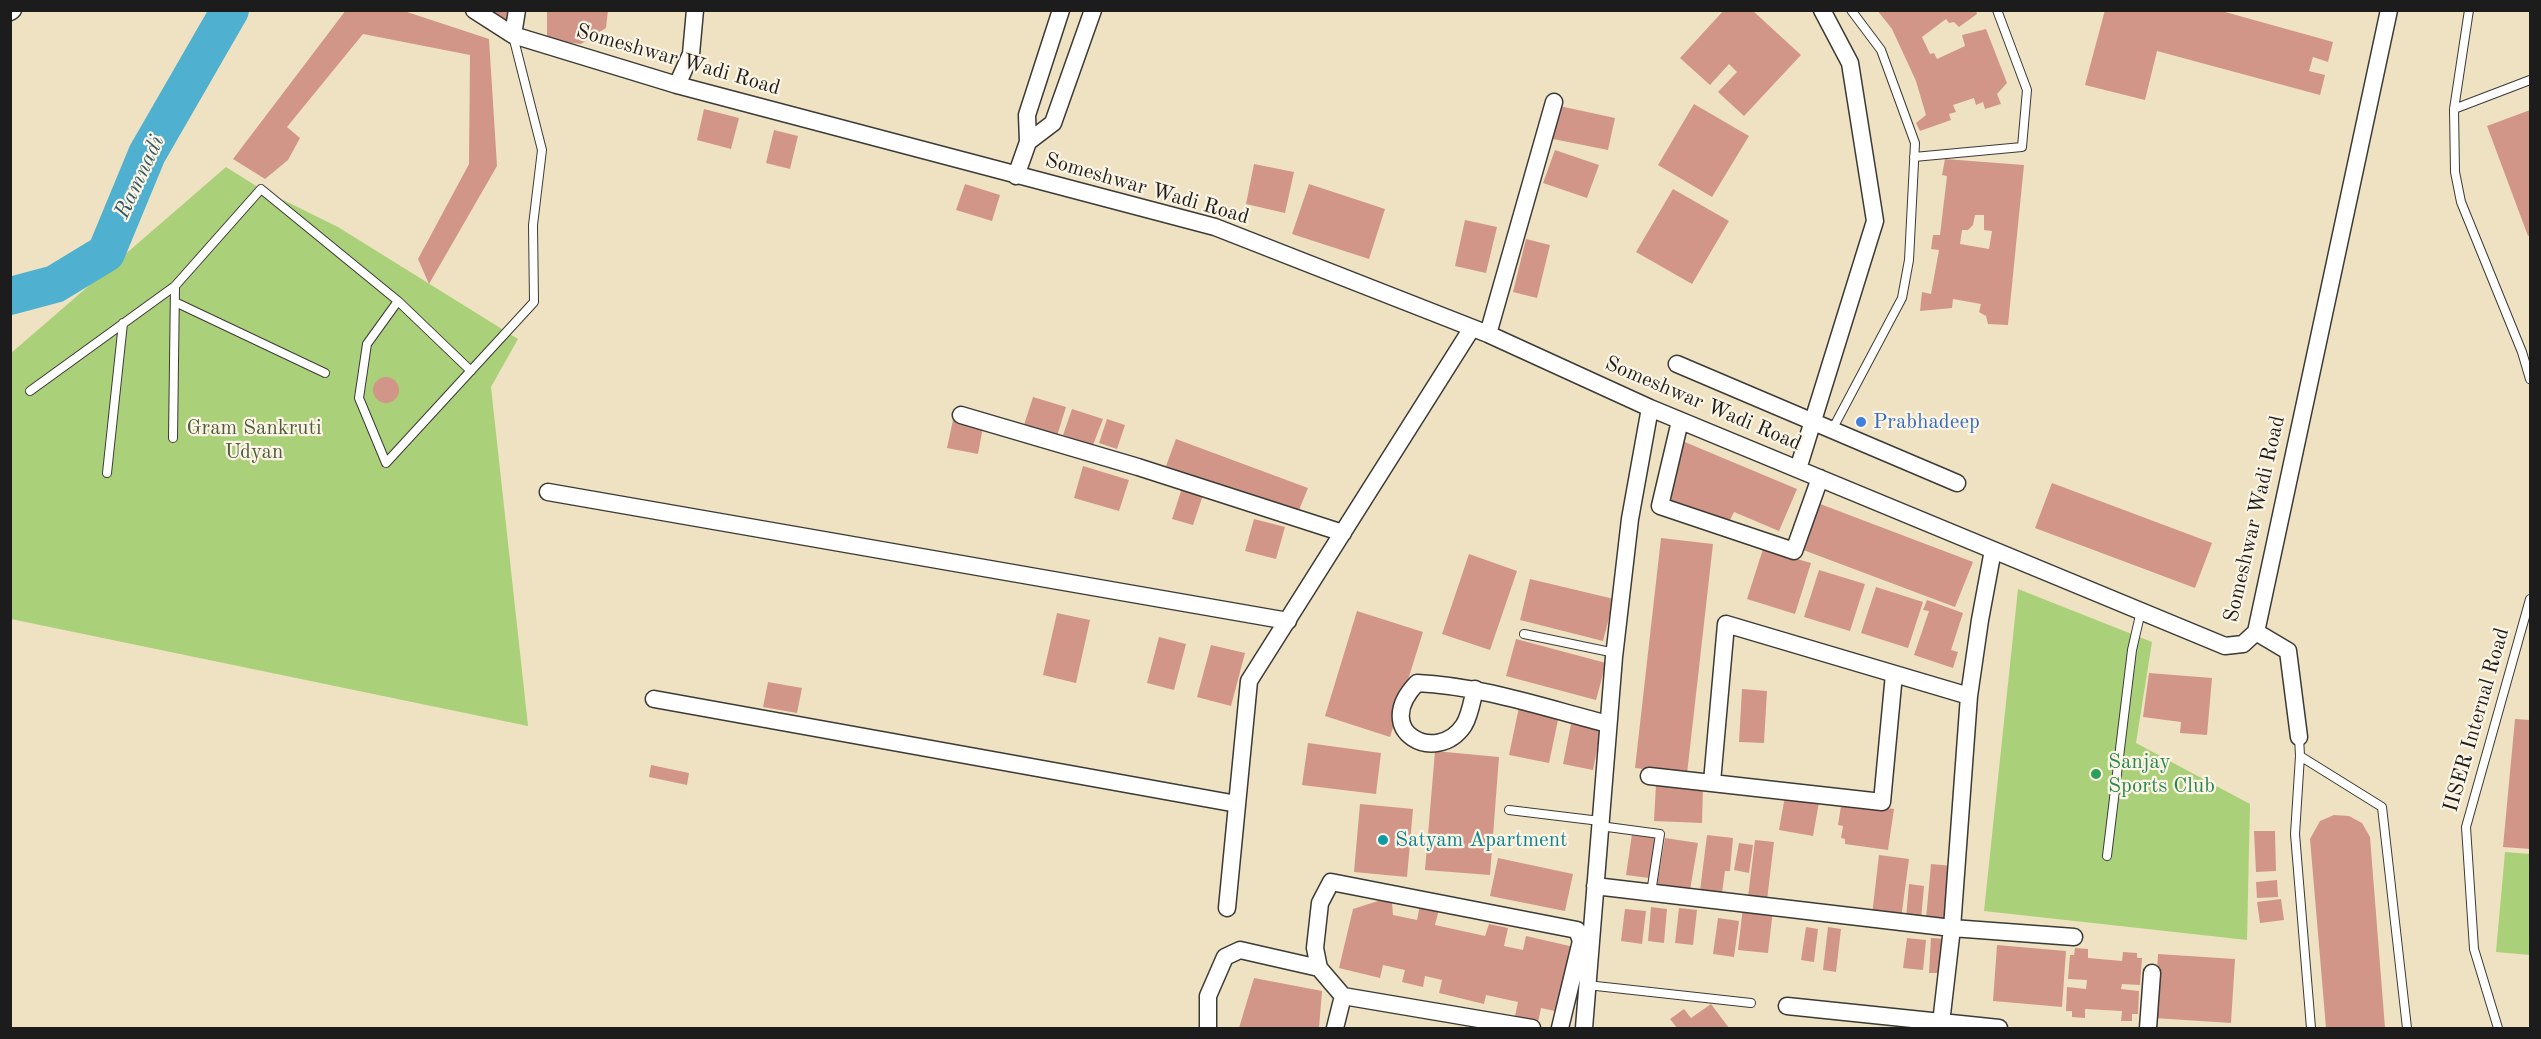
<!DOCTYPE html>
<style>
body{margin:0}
#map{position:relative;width:2541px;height:1039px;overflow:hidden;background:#efe2c3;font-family:"Old Standard TT",serif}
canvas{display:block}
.frame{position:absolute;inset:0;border:12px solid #1c1c1c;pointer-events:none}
</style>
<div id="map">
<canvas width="2541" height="1039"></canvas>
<div class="frame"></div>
</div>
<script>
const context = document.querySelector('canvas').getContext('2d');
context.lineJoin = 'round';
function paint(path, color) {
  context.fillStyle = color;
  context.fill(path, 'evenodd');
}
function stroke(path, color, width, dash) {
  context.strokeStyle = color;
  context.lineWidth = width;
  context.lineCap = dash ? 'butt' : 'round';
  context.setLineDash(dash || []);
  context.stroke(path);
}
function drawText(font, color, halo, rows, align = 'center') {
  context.font = font + ' "Old Standard TT",serif';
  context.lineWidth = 4.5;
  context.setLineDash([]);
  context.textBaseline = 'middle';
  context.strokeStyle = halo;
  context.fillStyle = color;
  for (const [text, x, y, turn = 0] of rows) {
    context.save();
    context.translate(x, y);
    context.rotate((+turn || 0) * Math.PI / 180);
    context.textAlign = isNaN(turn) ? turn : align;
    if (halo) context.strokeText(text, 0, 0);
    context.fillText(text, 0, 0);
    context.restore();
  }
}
paint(new Path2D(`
 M226,167L261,189L338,227L518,339L491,387L528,726L11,619L10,354Z
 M2018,589L2152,642L2136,743L2250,804L2247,940L1984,911Z
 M2505,852L2530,854V955L2496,952Z`), '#aad079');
stroke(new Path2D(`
 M10,296L55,284L106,253L147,154L230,10`), '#50b0cf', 38);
paint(new Path2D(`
 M346,10H401L489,39L497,166L429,284L418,259L469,164L470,55L363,34L287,127L300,138L288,160L265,179L233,159Z
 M484,10H512L509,26Z
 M547,10H608L606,28L581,44L547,40Z
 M1724,10H1752L1801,55L1744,116L1718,92L1737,72L1729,64L1710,85L1680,58Z
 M1877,10H1976L1977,14L1959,27L1954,22L1949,23L1946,19L1922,37L1930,54L1934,53L1937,59L1965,46L1962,35L1986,29L2007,83L1997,94L2001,104L1985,109L1983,102L1976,105L1974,98L1953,105L1956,112L1949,114L1951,120L1920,131L1916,123L1926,115L1916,81L1892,29Z
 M2105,10H2218L2333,42L2328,62L2313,57L2309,71L2325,75L2320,95L2157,51L2145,100L2085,85Z
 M1694,104L1749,136L1712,197L1658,165Z
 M1555,105L1615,118L1608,150L1548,138Z
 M704,109L739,118L731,149L697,140Z
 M2530,110V235L2528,236L2487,126Z
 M774,130L798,136L790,169L766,163Z
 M1555,150L1599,165L1587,198L1543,183Z
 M1945,159L2024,165L2008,325L1988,324L1986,316L1979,312L1981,304L1953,299L1952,308L1920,311L1922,292L1931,294L1939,250L1931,249L1933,235H1940L1947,176L1942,175ZM1975,215H1984V230L1992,231L1989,249L1960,244L1962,230H1968L1973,225Z
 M1254,164L1294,172L1285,213L1246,204Z
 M965,184L1000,195L992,221L956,210Z
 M1309,184L1385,209L1369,259L1292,234Z
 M1673,189L1729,221L1692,284L1636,252Z
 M1465,220L1497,227L1486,273L1455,266Z
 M1526,239L1550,245L1537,298L1513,292Z
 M373 390a13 13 0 1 1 26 0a13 13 0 1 1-26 0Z
 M1033,397L1066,407L1057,436L1024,425Z
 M1072,409L1103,419L1093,445L1063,435Z
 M1107,419L1125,425L1117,449L1099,443Z
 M953,420L983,427L978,454L947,448Z
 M1176,439L1308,488L1297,515L1166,466Z
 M1680,440L1797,489L1779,531L1734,512L1728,524L1671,501Z
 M1083,466L1129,480L1119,511L1074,498Z
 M2052,483L2212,543L2195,588L2035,528Z
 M1182,488L1203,495L1193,525L1172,519Z
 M1815,502L1973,562L1955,607L1798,548Z
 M1254,519L1285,527L1276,559L1245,551Z
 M1661,538L1713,544L1687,774L1635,768Z
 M1763,549L1811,563L1795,614L1747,599Z
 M1469,554L1517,571L1490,650L1442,634Z
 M1819,570L1865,584L1850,631L1804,617Z
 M1530,579L1614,599L1603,641L1520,620Z
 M1876,587L1923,602L1908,648L1861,633Z
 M1927,600L1963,613L1951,650L1958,652L1953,668L1914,655L1929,611L1923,610Z
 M1357,611L1423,632L1390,737L1325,716Z
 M1057,613L1090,620L1076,683L1043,675Z
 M1159,637L1186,644L1174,690L1147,683Z
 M1516,639L1606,663L1596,700L1506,676Z
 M1211,645L1245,653L1231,706L1197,697Z
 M2149,673L2212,678L2207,735L2180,733L2181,722L2143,717Z
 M768,682L802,688L797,713L763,707Z
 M1742,689L1767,691L1764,743L1739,742Z
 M1519,707L1559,715L1549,763L1509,755Z
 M2515,719L2530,720V849L2503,847Z
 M1571,724L1601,730L1593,770L1563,764Z
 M1308,743L1381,753L1376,794L1302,785Z
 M1435,751L1499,757L1490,875L1425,870Z
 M651,765L689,773L687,785L649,777Z
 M1656,784L1703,786L1702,823L1654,821Z
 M1785,796L1819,802L1813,836L1779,830Z
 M1849,803L1894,809L1888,850L1845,844V839L1841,838L1843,826L1838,825L1841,806L1848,807Z
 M1360,804L1413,809L1407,877L1354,872Z
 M2334,815L2349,816L2362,823L2370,837L2385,1028H2326L2310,839L2320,821Z
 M2254,831H2275L2276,871L2256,872Z
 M1632,834L1655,837L1649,878L1626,875Z
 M1707,835L1733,838L1730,871H1725L1722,893L1700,891Z
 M1665,838L1698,843L1690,890L1657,885Z
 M1755,840L1774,842L1767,900L1748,897Z
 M1739,843L1753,845L1749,873L1734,870Z
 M1879,855L1909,859L1901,919L1872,915Z
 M1498,858L1573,874L1565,911L1490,896Z
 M1931,864L1953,866L1948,922L1926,919Z
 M2277,880L2278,897L2257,898L2256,882Z
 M1909,884L1924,886L1921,920L1906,918Z
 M2281,899L2284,920L2260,923L2257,902Z
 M1378,901L1392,902L1393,915L1417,920L1420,905L1439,909L1435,925L1485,936L1489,924L1508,928L1504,946L1523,950L1526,936L1574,947L1559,1012L1541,1008L1538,1022L1515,1016L1518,1002L1486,995L1484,1004L1439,993L1442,980L1425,976L1423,987L1402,982L1405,970L1383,965L1380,978L1339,968L1353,909Z
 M1651,907L1667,909L1664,943L1648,941Z
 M1743,907L1773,910L1768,953L1738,950Z
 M1679,908L1697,910L1693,945L1675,943Z
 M1625,909L1646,911L1642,944L1621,941Z
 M1718,918L1739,921L1734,957L1713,954Z
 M1806,927L1818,929L1814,962L1801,960Z
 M1828,927L1841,929L1836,972L1823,970Z
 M1907,938L1926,940L1923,970L1903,968Z
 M1931,938L1949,939L1946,973H1929Z
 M1997,945L2066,951L2062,1007L1993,1001Z
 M2075,948L2088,949V958L2122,961L2123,952L2137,953V958H2142L2140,985L2122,984L2121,989L2139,991L2138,1014H2132V1021H2121L2122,1011L2085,1009V1018L2072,1017V1011H2066L2067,987L2086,989L2087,980L2068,979L2070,955H2074Z
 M2158,954L2235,959L2231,1023L2154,1018Z
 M1254,978L1322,991L1319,1028H1239Z
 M1711,1004L1729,1028H1677L1670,1019L1684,1009L1691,1018Z`), '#d29689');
const service = new Path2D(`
 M2469,10L2454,109L2455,172L2461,202L2522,352L2530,379
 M2454,109L2530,80
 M1914,157L2022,147L2027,90L1997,10
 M175,302L325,373
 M471,371L398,301L367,344L359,398L386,463L534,302L533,225L542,150L513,36
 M30,391L175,286L261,189L398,301
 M1832,430L1902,298L1909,260L1915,143L1881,50L1851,10
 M173,438L175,286
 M107,473L123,323
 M1524,634L1615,653
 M2299,737L2300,756L2295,834L2311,1028
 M2300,756L2382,807L2407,1028
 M1509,810L1600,821
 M1600,826L1660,834L1651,893
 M2107,856L2132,650L2141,611
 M1587,985L1751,1003
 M2498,1028L2474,949L2466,827L2530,599`);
const minor = new Path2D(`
 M474,10L513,35L677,85L1215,227L1488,334L1650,408L2225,646L2243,644L2256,632L2389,10
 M10,12L13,10
 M513,35L517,10
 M677,85L691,54L695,10
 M1028,142L1053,123L1093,10
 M1016,176L1028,142L1027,115L1061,10
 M1488,334L1554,102
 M1677,364L1957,483
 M961,415L1138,467L1343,533
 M1680,421L1660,506L1794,551L1820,478
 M1798,469L1875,221L1850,63L1822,10
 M548,492L1288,621
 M2256,632L2288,651L2299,737
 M1475,689C1472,701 1470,715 1464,725C1437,766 1370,732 1417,683C1482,686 1545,708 1608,724
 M654,699L1237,804
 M1649,776L1882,802L1894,674
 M1712,782L1726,624L1969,696
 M1595,886L1952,928L2074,937
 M1227,908L1249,681L1472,328
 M1787,1006L1999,1028
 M1941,1023L1952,928L1969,696L1980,620L1993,550
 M1208,1028V996L1225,957L1240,950L1319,968
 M1335,1028L1343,996
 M1532,1028L1343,996L1319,968L1315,948L1320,903L1331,882L1577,930L1581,941L1560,1028
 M1584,1028L1614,657L1630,519L1650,408
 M2148,1028L2152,973`);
stroke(service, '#3c3a35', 10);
stroke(minor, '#3c3a35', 19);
stroke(service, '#fff', 8);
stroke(minor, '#fff', 16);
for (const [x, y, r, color] of [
 [1861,422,6,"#3f7fe0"],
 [2096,774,6,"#2e9e5b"],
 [1383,840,6,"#0f9aa8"]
]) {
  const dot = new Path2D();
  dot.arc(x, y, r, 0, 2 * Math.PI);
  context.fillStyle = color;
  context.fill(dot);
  stroke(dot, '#fcf5e5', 2);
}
drawText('21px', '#1c1c1c', '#fcf5e5', [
 ["Someshwar Wadi Road",678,60,16],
 ["Someshwar Wadi Road",1147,189,16],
 ["Someshwar Wadi Road",1703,404,23],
 ["Someshwar Wadi Road",2255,519,-77],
 ["IISER Internal Road",2477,720,-74]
]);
drawText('21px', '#366cbe', '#fcf5e5', [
 ["Prabhadeep",1873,422]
], 'left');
drawText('21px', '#4e5b3d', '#fcf5e5', [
 ["Gram Sankruti",254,428],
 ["Udyan",254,452]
]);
drawText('21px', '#27864d', '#fcf5e5', [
 ["Sanjay",2108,762],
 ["Sports Club",2108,786]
], 'left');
drawText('21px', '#0d838f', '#fcf5e5', [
 ["Satyam Apartment",1395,840]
], 'left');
drawText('italic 22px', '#315764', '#fcf5e5', [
 ["Ramnadi",140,177,-65]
]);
</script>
